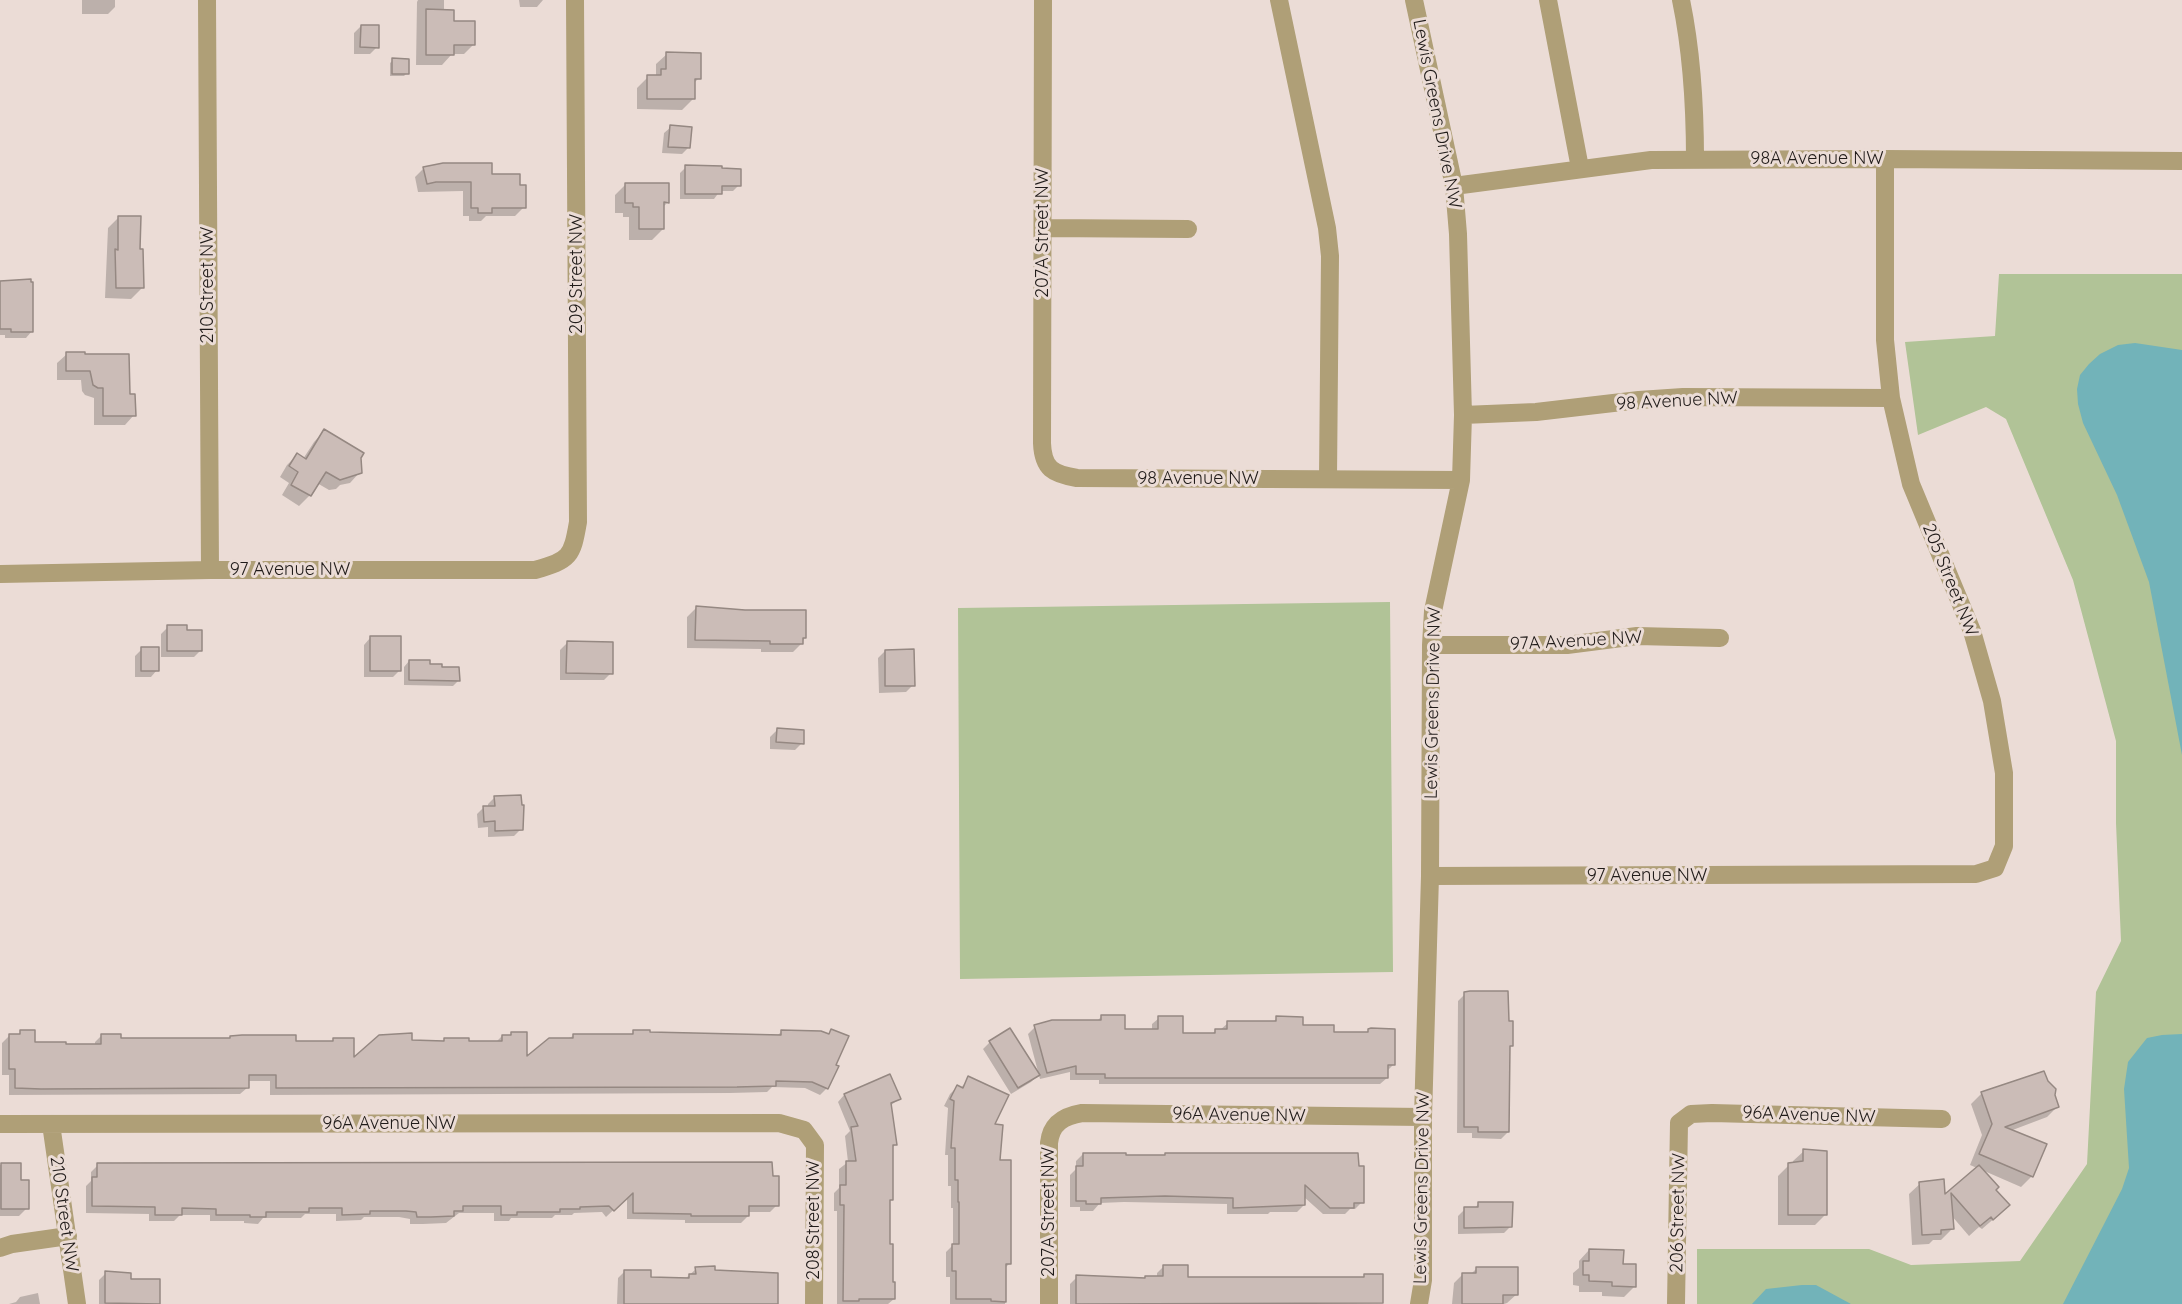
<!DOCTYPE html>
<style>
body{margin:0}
canvas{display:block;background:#ebdcd6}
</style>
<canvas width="2182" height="1304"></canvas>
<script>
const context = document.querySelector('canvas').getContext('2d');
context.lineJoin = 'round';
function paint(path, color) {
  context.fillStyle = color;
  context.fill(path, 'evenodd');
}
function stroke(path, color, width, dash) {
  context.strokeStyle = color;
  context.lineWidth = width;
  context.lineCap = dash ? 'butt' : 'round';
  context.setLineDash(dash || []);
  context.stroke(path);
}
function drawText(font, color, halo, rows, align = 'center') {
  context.font = font + ' Quicksand,sans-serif';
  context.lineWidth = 6;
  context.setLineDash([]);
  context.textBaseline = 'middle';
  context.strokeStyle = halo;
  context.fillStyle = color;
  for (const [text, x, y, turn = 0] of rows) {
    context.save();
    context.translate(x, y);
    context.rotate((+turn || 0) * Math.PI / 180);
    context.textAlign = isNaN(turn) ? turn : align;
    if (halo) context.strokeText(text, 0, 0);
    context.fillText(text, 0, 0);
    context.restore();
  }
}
paint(new Path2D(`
 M1999,274H2182V1304H1697V1249H1869L1911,1265L2020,1261L2087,1164L2096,992L2121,941L2116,823V741L2073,580L2006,419L1986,407L1918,435L1905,342L1995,336Z
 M1390,602L1393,972L960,979L958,608Z`), '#b1c397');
paint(new Path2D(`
 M2135,343L2182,350V755L2149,582L2117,495L2083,423L2078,404L2077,389L2080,375L2089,364L2100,354L2118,345Z
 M2182,1034V1304H2063L2122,1189L2129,1168L2124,1089L2128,1062L2147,1038L2162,1035Z
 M1802,1285H1816L1851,1304H1752L1766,1289Z`), '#72b3b9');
paint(new Path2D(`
 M82,0H115V7L108,14H82Z
 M418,0H444V11L452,23L474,44L464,54H452L442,65H416L417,2Z
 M519,0H543L537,7H520Z
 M361,26L377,47L370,54H354V33Z
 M667,54L699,78L693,84V99L682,110L637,109V88L648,77H656V64Z
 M393,60L407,73L404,76H390V63Z
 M671,127L689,147L682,154L662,153L664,133Z
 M686,167L739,185L733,191H720L714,199H680V173Z
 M424,168L491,176L524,207L515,216H486L481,221H469V216H463V191L418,192L415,177Z
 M626,184L668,202L663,207V229L652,240H629V217H623V213H615V195Z
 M119,217L139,251L142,288L131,299L105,298L108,228Z
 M0,282L32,331L26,338H5V335H0Z
 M67,354L129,395L134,415L125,425H94V398L85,395L82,391L81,380H57V363Z
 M324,431L359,457L360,472L350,483L340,485L336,489L329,490L317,483L310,495L299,506L282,495L289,483L280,477L287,465L297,455L303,459L314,442Z
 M696,608L805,637L802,643L793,652H761V649L687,648V617Z
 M168,627L185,631L201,650L194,657H161V634Z
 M370,638L400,670L393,677H364V645Z
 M567,643L611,673L604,680H560V650Z
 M142,649L157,670L151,677H135V656Z
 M885,651L913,685L906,692L879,693L878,658Z
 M409,661L441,669L458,681L453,686L404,685V667Z
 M777,730L802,743L795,750L770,749V737Z
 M495,797L521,829L514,836L488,837V827L478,828L477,814L484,807H488V804Z
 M1465,994L1507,1022L1511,1045L1508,1048V1132L1501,1139L1472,1138V1133H1457L1458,1001Z
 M1101,1017L1123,1031H1152V1024L1159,1018L1181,1035H1211L1216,1030H1220L1228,1023H1272L1277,1018L1301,1027L1333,1034H1365L1369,1030L1393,1065L1387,1071V1078L1380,1084H1099V1080H1070V1072L1040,1079L1028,1034L1035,1027L1096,1022Z
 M832,1031L834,1066L827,1088L820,1095L805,1088L772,1087L767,1092L730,1093L270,1095V1081H247V1088L240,1094L9,1095V1075H2V1043L9,1036H17L21,1032L34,1043L65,1046H95V1042L102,1035L119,1039H229L231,1037L295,1042H331L334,1039L353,1060L410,1042H442L444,1040L496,1042L502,1036H509L511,1034L525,1060L573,1036H629L634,1032L648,1034L777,1036L781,1032L827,1035Z
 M990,1042L1038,1075L1031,1082L1011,1094L983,1049Z
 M2043,1073L2057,1107L2047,1117L2010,1131L2032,1176L2021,1187L1982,1170L1994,1190L1997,1216L1982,1229L1979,1227L1969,1236L1951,1215L1952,1229L1941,1240H1933L1929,1244L1912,1245L1909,1194L1923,1181L1943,1180L1944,1197L1977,1168L1970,1165L1982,1135L1971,1104L1981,1094Z
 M889,1076L899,1099L890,1106L895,1145L892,1148V1199L889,1202V1245L894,1299L888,1304H837V1211H834V1193L839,1188V1169L848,1162L845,1136L850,1131L838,1102L844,1095Z
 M969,1078L992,1126L998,1162L1010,1263L1005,1268V1304H950V1277H946V1252L953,1245V1208H951V1186H948V1155H945L948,1108L944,1106L950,1094L957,1087L960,1089Z
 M1804,1151L1826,1214L1815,1225H1778V1176L1789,1165L1793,1164V1161Z
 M1083,1154L1163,1157L1165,1155L1356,1154L1362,1202L1355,1209H1350L1345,1214H1323L1304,1197V1205L1297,1212H1270L1268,1214H1227V1204L1124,1202L1100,1203L1093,1211H1080V1207H1070V1175L1076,1169V1161Z
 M771,1163L777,1205L770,1212H748V1216L741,1223H685V1220L627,1219V1197L606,1217L602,1212L574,1213L572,1215H555L552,1218H511L509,1221H494V1213H459L446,1223L423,1224H410V1219L399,1217H364L361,1220L336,1221V1214H305L301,1218H263L258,1224L244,1223V1221H210V1215H180L174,1221H149V1214L86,1213V1186L91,1181V1172L98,1165Z
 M0,1165H20V1182L27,1208L19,1216H0Z
 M1479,1203L1511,1226L1504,1233L1458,1234V1216L1465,1209H1474Z
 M1589,1250L1622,1265L1635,1286L1624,1297L1602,1296V1292H1579V1286L1573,1285V1273L1579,1268V1261Z
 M1164,1266L1186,1278H1362L1365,1276L1382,1303L1070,1304V1284L1077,1277L1144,1279L1157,1278V1273Z
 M1477,1268L1517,1294L1507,1303L1504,1304H1452L1454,1283L1463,1274H1471Z
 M696,1269L776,1304H617L618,1278L625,1271L650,1279H685Z
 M106,1273L129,1280H159V1304H99V1280Z
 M38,1293L40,1304H9L16,1302L20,1297Z`), '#0003');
const building = new Path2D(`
 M426,9L454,10V21H475V45H454V55H426Z
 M361,25H379V48L360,47Z
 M666,52L701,53V79H695V99H647V75H661V69H666Z
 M392,58L409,59V74H392Z
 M670,125L692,127L690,148L668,147Z
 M443,163H492V174H520V185H526V208H492V213H478V208H471V182H436L427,184L423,167Z
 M685,165L722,166V168L741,169V186H722V194H685Z
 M625,183H669V203L664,202V229H639V207H633V203H625Z
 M118,216H141L140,249H143L144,288H116L115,249L118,250Z
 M31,279V282H33V332H11V329H0V281Z
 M66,352H85V354H129L130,394H135L136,416H103V388H98L93,385L90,371H66Z
 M324,429L364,453L361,458L362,473L340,480L326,472L311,496L291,485L298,472L289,466L297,453L306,459Z
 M696,606L745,610H806V638H803V644H770V641L695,640Z
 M167,625H187V630H202V651H167Z
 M370,636H401V671H370Z
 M567,641L613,642V674L566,673Z
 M141,647H159V671H141Z
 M914,649L915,686H885V650Z
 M409,660H430V664H442V667H459L460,681L409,680Z
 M777,728L804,730V744L776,742Z
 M521,795L522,805H524L523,830L495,831V821L484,822L483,806H495L494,796Z
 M1470,991H1508L1509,1021H1513V1046H1510L1509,1132H1478V1127H1464V992Z
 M1101,1015H1125V1029H1158V1016H1183V1033H1215V1029H1227V1021H1276V1016L1303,1017V1025H1334V1032H1368V1029L1371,1028L1395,1029V1065H1388V1078H1105V1074H1076V1066L1047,1073L1034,1025L1052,1020H1101Z
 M1010,1028L1040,1075L1018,1088L989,1041Z
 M831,1029L849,1036L836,1065L839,1066L828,1089L812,1082L776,1081V1086L737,1087L276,1088V1075H249V1088L41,1089L15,1088V1069H9V1034H20V1030H35V1042H66V1044H101V1034H121V1038H230V1036L242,1035H296V1041H333V1038H354V1057L379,1035L412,1033V1040L444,1041V1038H469V1041H502V1035H511V1032H527V1056L549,1038H573V1034H633V1030H650V1032L781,1035V1030L821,1031L829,1034Z
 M2044,1071L2048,1081L2056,1089L2055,1095L2059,1107L2005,1127L2047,1144L2033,1177L1979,1154L1992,1124L1981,1092Z
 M890,1074L901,1099L891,1103L897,1145H893V1200H890V1244H893V1282H895V1299H859V1301H843L844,1205H840V1185H846V1161H856L851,1127L858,1126L844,1094Z
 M968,1076L1009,1095L995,1124L1003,1125L1000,1160H1011V1264H1006V1302L991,1301V1299H956V1271H952V1244H959V1202H958V1180H955V1148H951L954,1101L950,1099L957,1085L963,1088Z
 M1803,1149L1827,1151V1215H1788V1163L1803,1161Z
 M1083,1153H1126V1155H1165V1153H1358L1359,1166H1364V1203H1354V1208H1330L1305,1185V1205L1233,1208V1198L1165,1196L1101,1198V1204H1086V1201H1076V1166H1083Z
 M772,1162L773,1176H779V1206H749V1216H691V1214L633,1213V1193L614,1211L609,1206L580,1207V1209H560V1212H517V1215H501V1206H463V1211H454V1216L431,1217H417L416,1212L406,1211H370V1214L342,1215V1208H309V1212H266V1217H250V1215H216V1209L182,1208V1215H155V1207L92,1206V1177H97V1163Z
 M1,1163H21V1180H29V1209H1Z
 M1979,1165L1999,1187L1996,1190L2010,1205L1993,1220L1991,1217L1980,1226L1951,1193L1954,1229L1941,1230V1234L1922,1235L1919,1182L1944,1179L1945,1194Z
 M1478,1202H1513L1512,1227L1464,1228V1207H1478Z
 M1589,1249L1624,1250L1623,1264H1636V1287L1612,1286V1282L1589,1281V1275H1583V1261H1589Z
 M1163,1265H1188V1277H1364V1274H1383V1303L1076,1304V1275L1145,1278V1276H1163Z
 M715,1266V1270L778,1273V1304H624V1270H651V1277L689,1278V1274H696L695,1267Z
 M1476,1267H1518V1295H1503V1304H1462V1273H1476Z
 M105,1271L131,1273V1279H160V1304L105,1303Z`);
paint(building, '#cbbcb7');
stroke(building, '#958882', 1.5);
stroke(new Path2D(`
 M207,0L210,570
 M1043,0L1042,443C1043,469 1053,474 1077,478L1461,480
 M1279,0L1327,228L1330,256L1328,478
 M1414,0L1454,186L1458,234L1463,415L1461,480L1433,611L1431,645L1430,876L1423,1117V1280L1419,1304
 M1548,0L1580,168
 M1681,0C1692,53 1695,105 1695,159
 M1454,186L1651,160L1885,159L2182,161
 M1043,228L1188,229
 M1463,415L1536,412L1639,400L1683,397L1891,398
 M0,574L210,570H535C570,560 572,557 578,522L575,0
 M1431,645H1567L1637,636L1720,638
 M1430,876L1976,874L1995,868L2004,846V773L1992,701L1972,631L1911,484L1891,398L1885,340V159
 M0,1124L779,1123L804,1130L815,1145L814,1304
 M51,1124L77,1304
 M0,1248L12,1244L68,1236
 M1049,1304V1143C1051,1123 1064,1116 1082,1113L1423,1117
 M1676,1304L1679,1123L1691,1114L1712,1113L1942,1119`), '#af9f77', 18);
drawText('18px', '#201b19', '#ebdcd6', [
 ["Lewis Greens Drive NW",1437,114,79],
 ["98A Avenue NW",1817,159],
 ["207A Street NW",1043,233,-90],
 ["209 Street NW",577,274,-90],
 ["210 Street NW",208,285,-90],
 ["98 Avenue NW",1677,401,-3],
 ["98 Avenue NW",1198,479],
 ["97 Avenue NW",290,570],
 ["205 Street NW",1950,580,68],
 ["97A Avenue NW",1576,641,-3],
 ["Lewis Greens Drive NW",1433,703,-89],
 ["97 Avenue NW",1647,876],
 ["96A Avenue NW",1239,1115,1],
 ["96A Avenue NW",1809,1115,2],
 ["96A Avenue NW",389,1124],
 ["Lewis Greens Drive NW",1422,1188,-89],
 ["207A Street NW",1049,1212,-90],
 ["206 Street NW",1678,1213,-89],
 ["210 Street NW",64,1214,82],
 ["208 Street NW",814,1220,-90]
]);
</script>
